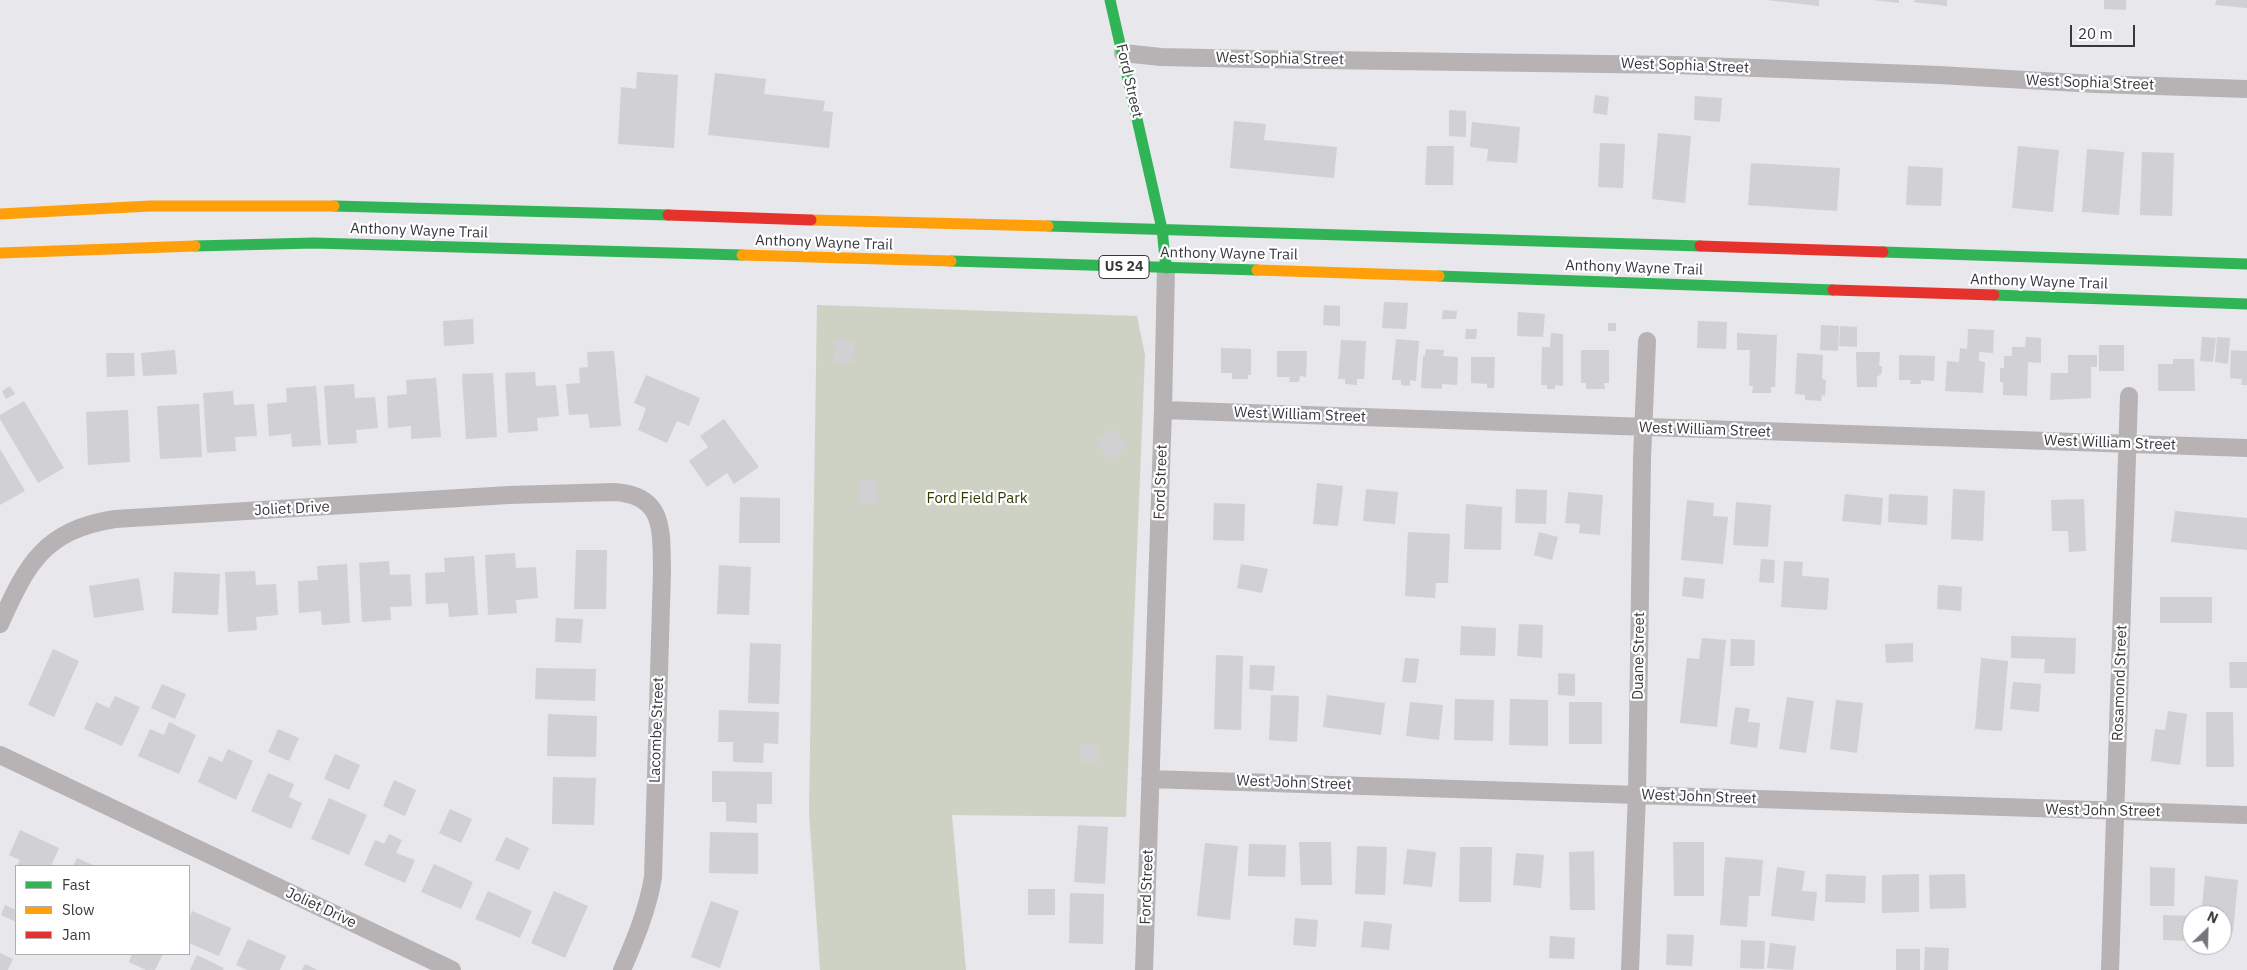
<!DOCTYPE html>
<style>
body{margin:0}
#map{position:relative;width:2247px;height:970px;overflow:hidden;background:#e7e7ec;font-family:"IBM Plex Sans",sans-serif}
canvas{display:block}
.legend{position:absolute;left:15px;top:865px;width:175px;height:90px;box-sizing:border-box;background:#fff;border:1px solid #afafb1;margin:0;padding:6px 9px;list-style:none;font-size:15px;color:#37383c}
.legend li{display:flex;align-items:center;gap:10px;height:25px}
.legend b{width:25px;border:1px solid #afafb1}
.north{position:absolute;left:2182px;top:905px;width:50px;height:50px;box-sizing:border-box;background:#fff;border:1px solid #afafb1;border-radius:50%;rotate:24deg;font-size:14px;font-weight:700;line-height:20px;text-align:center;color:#37383c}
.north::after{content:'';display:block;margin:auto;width:18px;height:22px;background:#75757a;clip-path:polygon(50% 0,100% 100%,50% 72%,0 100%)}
.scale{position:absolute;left:2070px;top:25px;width:65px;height:22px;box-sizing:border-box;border:2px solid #37383c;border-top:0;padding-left:6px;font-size:15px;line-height:18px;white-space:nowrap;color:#37383c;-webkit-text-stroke:4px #fff;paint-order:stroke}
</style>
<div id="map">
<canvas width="2247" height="970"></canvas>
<ul class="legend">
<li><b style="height:6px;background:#30b455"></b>Fast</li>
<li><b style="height:6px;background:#ff9f0a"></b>Slow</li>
<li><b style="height:6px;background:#e5322d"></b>Jam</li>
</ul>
<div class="north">N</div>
<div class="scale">20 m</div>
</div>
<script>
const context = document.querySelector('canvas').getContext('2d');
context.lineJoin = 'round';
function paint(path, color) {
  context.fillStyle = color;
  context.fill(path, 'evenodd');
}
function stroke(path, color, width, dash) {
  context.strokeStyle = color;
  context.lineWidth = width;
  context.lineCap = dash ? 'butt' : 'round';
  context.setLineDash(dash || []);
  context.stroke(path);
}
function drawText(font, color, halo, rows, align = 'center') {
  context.font = font + ' "IBM Plex Sans",sans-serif';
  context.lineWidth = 4.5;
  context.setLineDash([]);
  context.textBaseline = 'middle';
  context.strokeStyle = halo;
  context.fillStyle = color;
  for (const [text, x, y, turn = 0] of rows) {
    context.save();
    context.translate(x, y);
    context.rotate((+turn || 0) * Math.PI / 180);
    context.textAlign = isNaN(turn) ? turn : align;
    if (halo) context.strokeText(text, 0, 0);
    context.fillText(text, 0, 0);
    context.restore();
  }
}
paint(new Path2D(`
 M817,305L1137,316L1145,355L1126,817L952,815L966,970H820L809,813Z`), '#cdd2c4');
paint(new Path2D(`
 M1767,0H1819V6Z
 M1873,0H1899V3Z
 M1915,0H1947V6L1914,2Z
 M2104,0H2126V10L2104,9Z
 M2216,0H2247V8L2215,5Z
 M637,72L678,75L674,148L618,144L621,87L636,89Z
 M715,73L766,79L764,94L825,101L823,111L833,112L829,148L708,135Z
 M1595,95L1609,97L1607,115L1593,113Z
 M1695,96L1722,98L1720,122L1694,120Z
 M1449,110L1466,111V137L1449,136Z
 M1234,121L1266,124L1264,140L1337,147L1334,178L1230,168Z
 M1472,122L1520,127L1517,163L1487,161L1488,149L1470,147Z
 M1658,133L1691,136L1685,203L1652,199Z
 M1600,143L1625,144L1623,188L1598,187Z
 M1427,146H1454L1453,185H1425Z
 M2018,146L2059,150L2053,212L2012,208Z
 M2087,149L2124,152L2119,215L2082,212Z
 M2142,152L2174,153L2172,216L2140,215Z
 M1751,163L1840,168L1837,211L1748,205Z
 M1908,166L1943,168L1941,206L1906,205Z
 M1384,302L1408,303L1406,329L1382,328Z
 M1324,305L1340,306V326L1323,325Z
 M1443,310L1457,311L1456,319H1442Z
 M1518,312L1545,314L1543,337L1517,336Z
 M473,319L474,344L444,346L443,321Z
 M1698,321L1727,322L1726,349L1697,348Z
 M1608,323H1616V331H1608Z
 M1821,325L1839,326L1838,351L1820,350Z
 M1840,326L1857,327V347L1839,346Z
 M1466,329H1477L1476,339H1465Z
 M1968,329L1994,330L1993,353L1979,352V361L1985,362L1983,393L1945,391L1947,361L1959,362L1960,348L1967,349Z
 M1551,333L1563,334V386L1555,385V389H1547V385H1541L1542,347H1550Z
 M1737,333L1777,335L1775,387H1771V393H1752L1753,386H1749L1750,350H1737Z
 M2026,337L2041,338V363L2028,362L2027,396L2003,395V382H2000V368H2004V356H2012V347H2025Z
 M2202,337L2216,338L2213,362L2200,361Z
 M2217,337L2230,338L2228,364L2215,362Z
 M1396,339L1419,341L1416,381L1410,380V386L1401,385V380H1392Z
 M835,340L855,341L853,364L833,363Z
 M1341,340L1366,341L1364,379H1357V385L1345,384V379H1338Z
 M2099,345H2124V371H2099Z
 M1221,348L1251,349V375H1248V379H1232V373H1221Z
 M1426,349L1444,350L1443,356L1458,357L1457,385L1442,384V389L1421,388L1423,356H1425Z
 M175,350L177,374L143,376L141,353Z
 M1581,350H1609V383H1604L1605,389H1586V383H1581Z
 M2231,350L2247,351V385H2241L2242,379L2230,378Z
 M614,351L621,426L590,428L588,414L569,415L566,384L580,383L579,368L588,367L587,352Z
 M1277,351H1307L1306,377L1300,376L1299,382H1289L1290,377H1277Z
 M1856,352H1880L1879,366H1882V373L1877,377V387H1857Z
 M106,353H134L135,376L107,377Z
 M1797,353L1823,355L1822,379L1826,380L1825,396L1822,395L1821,401L1805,400V395L1795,394Z
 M1899,355L1935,356L1934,381L1921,380V384H1910L1911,380H1899Z
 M2068,355H2097V367H2091V398L2050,400L2051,373H2068Z
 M1471,357H1495L1494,388H1487V384L1471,383Z
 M2173,359H2194L2195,391H2158V364H2173Z
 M535,372L536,386L556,385L559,416L537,418L538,431L508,433L505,373Z
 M493,373L497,437L466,439L462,374Z
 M646,375L700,398L689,426L677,421L667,443L638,430L646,408L634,403Z
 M436,378L441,437L411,439V426L388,428L387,396L407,394L406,380Z
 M354,384L355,398L375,397L378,428L356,430L357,443L328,445L324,386Z
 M10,386L15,394L6,399L2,391Z
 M316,386L321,445L292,447L291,434L269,436L267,404L287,402L286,388Z
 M233,391L234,405L254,404L257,436L235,437L236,451L207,453L203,393Z
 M24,401L64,468L38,483L0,419V415Z
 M199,404L202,457L160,459L157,406Z
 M128,410L130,462L88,465L86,412Z
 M724,419L759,467L734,484L727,473L707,487L689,461L708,447L700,436Z
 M1111,427L1128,446L1112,461L1095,442Z
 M0,449L25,491L0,505Z
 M876,479L877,503L860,504L858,480Z
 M1317,483L1343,486L1338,526L1313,524Z
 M1366,489L1398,492L1395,524L1363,521Z
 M1516,489L1547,490L1546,524L1515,523Z
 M1953,489L1985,491L1983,541L1951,539Z
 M1568,492L1603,495L1600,535L1579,533L1580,524L1565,523Z
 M1845,494L1883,498L1881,525L1842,521Z
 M1889,494L1928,496L1927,525L1888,522Z
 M740,497L780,498V543H739Z
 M2084,499L2086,551L2069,552L2068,531H2052L2051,500Z
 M1687,500L1714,503L1713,516L1728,517L1723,564L1681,560Z
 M1736,502L1771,505L1768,547L1733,545Z
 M1214,503L1245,504L1244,541L1213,540Z
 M1466,504L1502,507L1501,550L1464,549Z
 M2175,511L2247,518V550L2171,542Z
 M1408,532L1450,534L1448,583H1436L1435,598L1405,596Z
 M1539,532L1558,537L1552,560L1534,555Z
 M576,550H607L606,609H574Z
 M515,553L516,568L536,567L538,598L516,600L517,613L488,615L485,555Z
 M474,556L478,615L449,617L448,603L426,604L425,573L445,572L444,558Z
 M1761,559L1775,560L1774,583L1759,582Z
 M389,561L390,575L410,574L412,606L390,607L391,620L362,622L359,563Z
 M1784,561L1803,562L1802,576L1829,578L1827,610L1781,607Z
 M347,564L350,623L322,625L321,611L299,613L298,581L318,580L317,566Z
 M1241,564L1268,569L1262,593L1237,588Z
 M719,565L751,567L749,615L717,614Z
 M255,571L256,585L276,584L278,615L256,617L257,630L228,632L225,572Z
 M174,572L220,574L218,615L172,613Z
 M1684,577L1705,579L1703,599L1682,596Z
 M139,578L144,610L94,618L89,586Z
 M1938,585L1962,587L1961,611L1937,609Z
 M2160,597H2212V623H2160Z
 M556,618L583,619L581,643L555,642Z
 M1519,624L1543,625L1542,658L1517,656Z
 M1461,626L1496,628L1495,656L1460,655Z
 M2011,636L2076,638L2075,674L2044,673L2045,659L2011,658Z
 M1702,638L1726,640L1717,727L1680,723L1687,658L1699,659Z
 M1731,639L1755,640L1754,666H1730Z
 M750,643L781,644L779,704L748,703Z
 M1913,643V662L1886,663L1885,644Z
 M53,649L79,661L54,717L28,705Z
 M1216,655L1243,656L1241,730L1214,729Z
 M1405,658L1419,659L1416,683L1402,682Z
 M1981,658L2008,661L2002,731L1975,729Z
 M2229,662H2247V688H2230Z
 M1250,665L1275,666L1273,691L1249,689Z
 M536,668L596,669L595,701L535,699Z
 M1558,673L1575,674V696L1558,695Z
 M2013,682L2041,684L2039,712L2010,709Z
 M162,684L186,694L175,719L151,708Z
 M1271,695L1299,696L1297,742L1269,740Z
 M1327,695L1385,703L1381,735L1323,727Z
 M115,696L140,707L122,746L84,729L96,702L109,708Z
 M1787,697L1814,701L1806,753L1779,749Z
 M1455,699L1494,700L1493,741L1454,740Z
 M1510,699L1548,700V746L1509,745Z
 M1836,700L1863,703L1857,753L1830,749Z
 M1410,702L1443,705L1439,740L1406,736Z
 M1569,702H1602V744H1569Z
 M1735,707L1750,709L1748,722L1760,723L1757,748L1730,744Z
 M719,710L779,712L778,744L764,743L763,763L733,762V742H718Z
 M2168,711L2187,714L2180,765L2151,761L2155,729L2165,730Z
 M2206,712H2233L2234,767H2206Z
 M548,714L597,716L596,757L547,756Z
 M169,722L196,735L179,774L138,756L150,729L164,735Z
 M278,729L299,738L289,761L268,752Z
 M1081,745H1100L1099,762H1081Z
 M228,749L253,761L236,800L198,782L209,756L222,762Z
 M335,754L360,765L349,790L324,779Z
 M712,771L772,772V804H757V823L726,821V802H712Z
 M268,773L294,784L289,797L302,803L291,829L251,811Z
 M553,777L596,778L594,825L552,824Z
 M394,780L416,790L405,816L383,806Z
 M329,798L367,815L349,855L311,839Z
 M450,809L472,819L461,843L439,833Z
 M1078,825L1108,827L1105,884L1074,882Z
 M20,830L59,848L51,866H17L20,860L9,855Z
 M710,832L758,833V874L709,873Z
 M389,834L402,840L396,853L415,860L405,883L364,865L375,840L384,844Z
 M506,837L529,848L519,870L495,860Z
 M1299,842H1331L1332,885H1301Z
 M1673,842H1704V896H1674Z
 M1205,843L1238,846L1230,920L1197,916Z
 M1249,844L1286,845L1285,877L1248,876Z
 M1357,846L1387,847L1385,895L1355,894Z
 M1460,847H1492L1491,902H1459Z
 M1407,849L1436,852L1432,887L1403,884Z
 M1594,851L1595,910H1570L1569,852Z
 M1516,853L1544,855L1541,888L1513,885Z
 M1725,857L1763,860L1760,896H1749L1747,927L1720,925Z
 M77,858L95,866H73Z
 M434,864L473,882L461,909L421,892Z
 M1777,867L1805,871L1802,891L1817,892L1814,921L1771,916Z
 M2150,867L2175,868L2174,906H2150Z
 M1826,874L1866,876L1865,903L1825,902Z
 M1919,874V912L1882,913V875Z
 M1965,874L1966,908L1930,909L1929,875Z
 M2205,876L2238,880L2233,932L2222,931V915H2201Z
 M1028,889H1055V915H1028Z
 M488,891L532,911L520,938L475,919Z
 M554,891L588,906L565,958L531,943Z
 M1070,893L1104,894L1103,944L1069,943Z
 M711,901L739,911L720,968L691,957Z
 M5,905L16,910V922L1,915Z
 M192,911L231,928L219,956L189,943V919Z
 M2163,915L2191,916V941L2163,940Z
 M1295,918L1318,920L1316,947L1293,945Z
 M1364,921L1392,924L1389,950L1361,947Z
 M1667,934L1694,935L1692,966L1666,965Z
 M1550,936L1575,938L1574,959L1549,958Z
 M248,939L286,956L280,970H247L236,965Z
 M1741,940L1765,941L1764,969L1740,968Z
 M1770,943L1796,946L1793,970L1767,968Z
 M1925,947L1949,948L1948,970H1924Z
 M1896,949H1920V970H1896Z
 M0,953L13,959L8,970H0Z
 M132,954H163L155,970H146L129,962Z
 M197,955L224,968L223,970H190Z
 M305,964L318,970H302Z`), '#d1d0d3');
stroke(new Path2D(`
 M1123,53L1161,57L1253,59L1676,65L1939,75L2096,84L2247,89
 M1163,410L2247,448
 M0,624C27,564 44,530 115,519L509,495L614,492C666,495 661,532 662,572L653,877C648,909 635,940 622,970
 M0,755L452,970
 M1150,779L2247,815
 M1144,970L1163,410L1166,268
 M1630,970L1637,794L1642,458L1647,341
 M2110,970L2129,396`), '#b7b2b3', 18);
stroke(new Path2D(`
 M1110,0L1162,229L1166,268
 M334,206L668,215
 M1048,226L1700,246
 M195,246L314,243L742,255
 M1883,252L2247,264
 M951,261L1257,270
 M1439,276L1833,290
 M1994,295L2247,304`), '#30b455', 11);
stroke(new Path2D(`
 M0,214L150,206H334
 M811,220L1048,226
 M0,253L195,246
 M742,255L951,261
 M1257,270L1439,276`), '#ff9f0a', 11);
stroke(new Path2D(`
 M668,215L811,220
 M1700,246L1883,252
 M1833,290L1994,295`), '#e5322d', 11);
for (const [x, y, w] of [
 [1124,267,50]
]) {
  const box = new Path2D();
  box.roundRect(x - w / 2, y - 11.5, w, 23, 4);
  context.fillStyle = '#fff';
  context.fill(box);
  stroke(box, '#37383c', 1);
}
drawText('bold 14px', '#37383c', null, [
 ["US 24",1124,267]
]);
drawText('15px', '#37383c', '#fff', [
 ["West Sophia Street",1280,59,1],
 ["West Sophia Street",1685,66,2],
 ["Ford Street",1129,81,77],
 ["West Sophia Street",2090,83,2],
 ["Anthony Wayne Trail",419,231,2],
 ["Anthony Wayne Trail",824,243,2],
 ["Anthony Wayne Trail",1229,254,1],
 ["Anthony Wayne Trail",1634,268,2],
 ["Anthony Wayne Trail",2039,282,2],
 ["West William Street",1300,415,2],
 ["West William Street",1705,430,2],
 ["West William Street",2110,443,2],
 ["Ford Street",1161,482,-88],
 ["Joliet Drive",292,509,-3],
 ["Duane Street",1639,656,-89],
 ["Rosamond Street",2120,683,-88],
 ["Lacombe Street",657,730,-88],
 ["West John Street",1294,783,2],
 ["West John Street",1699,797,2],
 ["West John Street",2103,811,1],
 ["Ford Street",1147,887,-88],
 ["Joliet Drive",321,908,25]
]);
drawText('15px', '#303a02', '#fff', [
 ["Ford Field Park",977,499]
]);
</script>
